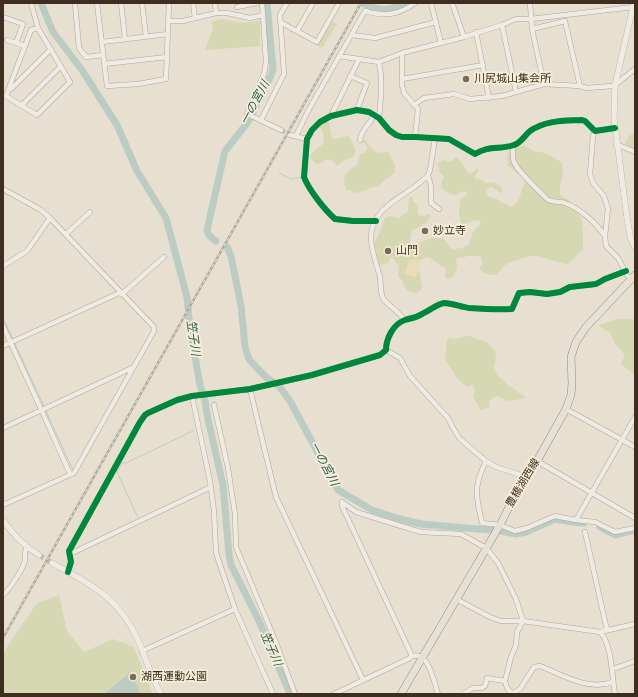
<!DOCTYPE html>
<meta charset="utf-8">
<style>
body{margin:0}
#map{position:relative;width:638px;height:697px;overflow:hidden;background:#e7e0d1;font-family:Lora,serif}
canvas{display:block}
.frame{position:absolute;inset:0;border:4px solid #3d2e20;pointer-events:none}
</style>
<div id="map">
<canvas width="638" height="697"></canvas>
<div class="frame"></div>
</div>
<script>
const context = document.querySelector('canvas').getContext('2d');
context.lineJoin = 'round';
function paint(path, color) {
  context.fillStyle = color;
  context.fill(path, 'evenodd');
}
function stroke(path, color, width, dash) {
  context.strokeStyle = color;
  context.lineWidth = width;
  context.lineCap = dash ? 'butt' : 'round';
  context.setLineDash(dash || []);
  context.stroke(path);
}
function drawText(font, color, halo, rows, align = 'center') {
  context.font = font + ' Lora,"Noto Sans JP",serif';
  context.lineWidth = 3.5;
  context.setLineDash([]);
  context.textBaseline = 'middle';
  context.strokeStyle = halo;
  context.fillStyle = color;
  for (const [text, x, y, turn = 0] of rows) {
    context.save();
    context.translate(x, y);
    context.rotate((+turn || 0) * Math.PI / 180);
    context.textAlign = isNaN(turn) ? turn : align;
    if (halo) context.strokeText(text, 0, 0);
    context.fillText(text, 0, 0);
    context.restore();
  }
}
paint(new Path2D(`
 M221,19L243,23L260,21V46L205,50L213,28L211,22Z
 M331,20L337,24L322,48L317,45Z
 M328,119L332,138L333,139L349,136L356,150L353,157L346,159L337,166L333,161L327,159L319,164L315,163L310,157C313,149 325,145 324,140C324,134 321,129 319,124Z
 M635,132V149L629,147L625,144L628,137Z
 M365,139C370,149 377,155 388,152L395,164V172L382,183L379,187C371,185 363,193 354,193L352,191L346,190C341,176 347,171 358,164L359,155L366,152L367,147L362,141Z
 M524,145L536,152H541L553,157L562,163L563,174L560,187V195C585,208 583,224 583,249L568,264C556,263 546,257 534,256C523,256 516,262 507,263L496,275L486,274L479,269L483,262L480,256H468L456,259C458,267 457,274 450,279L445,278L446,268C439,265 435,260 427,257L417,262L415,266L419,270L422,287L421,290L419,292L415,293L410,292L404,287L403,282L398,276L399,267L393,258H390L388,263L381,265L377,262L374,243L381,230L384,219L389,216L399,218L408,211L409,198L412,196L413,201L418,206V215L424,216L430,213L431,215L427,222L412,231L410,241L411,245L432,238H443L451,248L454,249L463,248L469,244L473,232L481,223L480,221L475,220L461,225L459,215L460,200L464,197L468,192L463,191C453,198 450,195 440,187L444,177L439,172L438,163L443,160C450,164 451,161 457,157C460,162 465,166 467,171L471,174L478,168L479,170L475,176L476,180L480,179L486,183C494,181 497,183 502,188V192L501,193L492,187L486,189L488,197C498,197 504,205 512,207L518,201L525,182L521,176L508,166L507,156L509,151Z
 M618,319H635V375L621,364L625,355L615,344L610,332L604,330L599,325Z
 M466,336H470L479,340L486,341L495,351L496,357L494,368L497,375L509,386L526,397L521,399L506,401L501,397L496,396L489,401L490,407L481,410L476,402L473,395L475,391L473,385L467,387L457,378L445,359L447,340L450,337L454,339Z
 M59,595L67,631L84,652L113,639L134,647L153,694H3V653L37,603Z`), '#d6d7b3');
paint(new Path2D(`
 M415,259L421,260L416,277L405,274L409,260Z`), '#eadcb9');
paint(new Path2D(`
 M131,672L141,694H104Z`), '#bcccc2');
stroke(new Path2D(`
 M279,173L291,179L302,177
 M3,318L13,339
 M14,342L44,406
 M46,411L73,470
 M139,520L117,472L122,463H126L193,431`), '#bcccc2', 1);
stroke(new Path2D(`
 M41,3L53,32L82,70L117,125L137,171L166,218L187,297L190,328L200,385L205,401L208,419L223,485L229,554L231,565L259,621L290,694
 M363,3C376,11 391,12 404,3
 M216,241C212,238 208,236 207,230L225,151L248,122L271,76L273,68L267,3
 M227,247L231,256L241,306L245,347L249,359L254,365L267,378L279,386L290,401L338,490L372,510L400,519L421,524L501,531L516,534L526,532L555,519L572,522L584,523
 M600,527L615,535L635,530`), '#bcccc2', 7);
stroke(new Path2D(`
 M281,130L290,135`), '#c5bcae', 4.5, [4.5, 2]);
stroke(new Path2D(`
 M39,555L52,563`), '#c5bcae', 5.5, [5.5, 3]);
const minor = new Path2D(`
 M31,3L38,28L70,82L37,115L6,96L31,30L38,28
 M75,3L79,48L86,57L103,55
 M97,3L107,86L138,84L166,79L169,3
 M121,3L125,39
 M142,3L146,36
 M193,3L195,18
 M215,3L216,13
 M262,3L263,15
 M431,3L441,43
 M452,3L464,37
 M530,3L532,29L544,84
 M237,7L257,3
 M3,17L23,24L16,43
 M169,21H183L216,13H227L250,18L263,15L266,62L264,74L247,114L281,130
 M280,22L317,42L339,3
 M502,25L516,92
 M532,29L565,21L580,86
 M297,31L313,3
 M476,32L489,98
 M352,35L375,38L436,22
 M7,40L25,46
 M102,42L168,34
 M402,53V85L404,93L418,109L415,137
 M339,56L379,62L402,53L464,37L502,25L516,19H531L633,7
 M379,62C383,82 381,98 379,118
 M104,64L167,57
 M350,76L367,83L357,110
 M402,79L483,65
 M11,89L51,49
 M22,105L61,66
 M414,105L424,98L454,94L470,99L502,96L544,84L580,86L587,88L612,86L615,85L635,69
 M331,116L359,59
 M261,120L284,74L280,15L287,3
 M595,131L593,136L590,174L593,183L604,196L608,209L605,236L606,246L618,258L630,280
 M290,135L307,139
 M296,136L308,111L365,11C384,17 399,15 415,3
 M360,140C361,129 370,125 374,115
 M616,144L635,152
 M513,146C513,151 512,157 514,162C519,173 538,190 547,199C554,204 558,200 565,203C581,209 596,223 605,236
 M428,175L431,187V203L439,209
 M3,189L41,210L50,218L154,327V331L74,473L3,505
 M376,221H353L335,219C324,209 309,190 304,177L307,139L312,130L320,122L331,116L357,110L369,112L379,118L389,130L396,135L402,137H415L449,139L475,154C489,145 500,150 514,145C521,143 525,135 530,131C546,120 564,121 582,120L585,121L595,131L615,128
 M66,234L90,212
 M3,266L27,251L50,218
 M404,320C399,311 389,307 383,298C380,292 381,284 380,277C374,253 362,233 382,211C395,197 415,190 428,175L430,170L435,138
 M3,326L41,409L70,474
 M3,346L119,293L122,294L164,257
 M386,350L400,358L410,376L448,418L453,428L460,439L486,461L496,467L527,477
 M250,389L276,497L363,680
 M192,396L210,481L214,511L216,552L218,559L235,609L273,694
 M214,405L228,468L235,514L236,547L275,640L295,694
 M566,409L635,447
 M3,428L134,367
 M486,461C473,487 476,496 482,523L500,525L515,531L527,528L555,516L576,520L595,522L615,532L635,528
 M537,461L635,518
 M342,502L356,512L401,526L421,532L461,534L486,548L498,563L516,599L523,621L517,632L516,645L511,657L505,681L507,688L512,694
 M342,502V506L412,656
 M576,520L635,417
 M585,532L607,630
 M70,554L211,487
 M68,572L71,562L69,551L140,422L145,415L148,413L177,400L192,396L250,389L312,375L380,355L386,350C386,339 393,324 405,320C411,318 416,318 422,314C429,311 437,304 444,303C452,303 461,307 469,308C483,309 498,310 512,309L519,293L530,292L547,294L560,292L570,287L596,284L605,279L626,271
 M3,595C9,590 24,568 25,560C25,554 24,552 27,547
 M456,599L490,617L501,621H523L600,632L635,624
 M600,632C612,643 612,678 615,694
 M142,651L235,609
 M613,669L635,661
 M334,694L408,659C428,644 434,683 438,694
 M463,694L473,688H482L485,686L487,678L505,681
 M512,694L520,689L534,667L540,666C563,675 587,691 613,682`);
const tertiary = new Path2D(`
 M634,3L615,85L614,118L627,218L631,240L635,247
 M3,520C13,535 24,546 39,555
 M52,563C91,584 119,598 138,640C146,658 151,677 161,694`);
const primary = new Path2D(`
 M401,694L500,525L511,503L537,461L566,409L571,395L572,383L571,357L576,342L586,327L635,275`);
stroke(minor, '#ada599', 5.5);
stroke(tertiary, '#ada599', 6);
stroke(primary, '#928b80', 8);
stroke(minor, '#efebe3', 4.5);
stroke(tertiary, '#efebe3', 5.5);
stroke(primary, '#e6e1d4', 7);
const rail = new Path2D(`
 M3,638L361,3`);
stroke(rail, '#afaaa2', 2.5);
stroke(rail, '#f7eed8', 1, [3]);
stroke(new Path2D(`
 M376,221H353L335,219C324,209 309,190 304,177L307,139L312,130L320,122L331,116L357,110L369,112L379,118L389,130L396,135L402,137H415L449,139L475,154C489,145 500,150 514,145C521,143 525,135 530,131C546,120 564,121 582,120L585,121L595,131L615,128
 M68,572L71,562L69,551L140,422L145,415L148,413L177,400L192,396L250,389L312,375L380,355L386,350C386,339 393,324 405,320C411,318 416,318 422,314C429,311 437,304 444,303C452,303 461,307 469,308C483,309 498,310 512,309L519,293L530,292L547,294L560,292L570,287L596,284L605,279L626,271`), '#00873e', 6);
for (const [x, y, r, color] of [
 [466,79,4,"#786c5e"],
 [425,231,4,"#786c5e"],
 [388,251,4,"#786c5e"],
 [133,677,4,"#786c5e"]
]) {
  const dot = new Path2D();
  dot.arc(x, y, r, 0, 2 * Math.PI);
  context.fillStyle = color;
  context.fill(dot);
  stroke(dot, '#f7eed8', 1.5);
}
drawText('11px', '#3d2e20', '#f7eed8', [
 ["川尻城山集会所",474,79],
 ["妙立寺",433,231],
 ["山門",396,251],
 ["湖西運動公園",141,677]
], 'left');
drawText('11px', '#3d2e20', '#f7eed8', [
 ["豊橋湖西線",523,483,-59]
]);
drawText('italic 12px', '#2f5d5a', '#f7eed8', [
 ["一の宮川",255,103,-62],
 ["笠子川",193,338,82],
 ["一の宮川",324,464,62],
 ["笠子川",271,649,67]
]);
</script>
